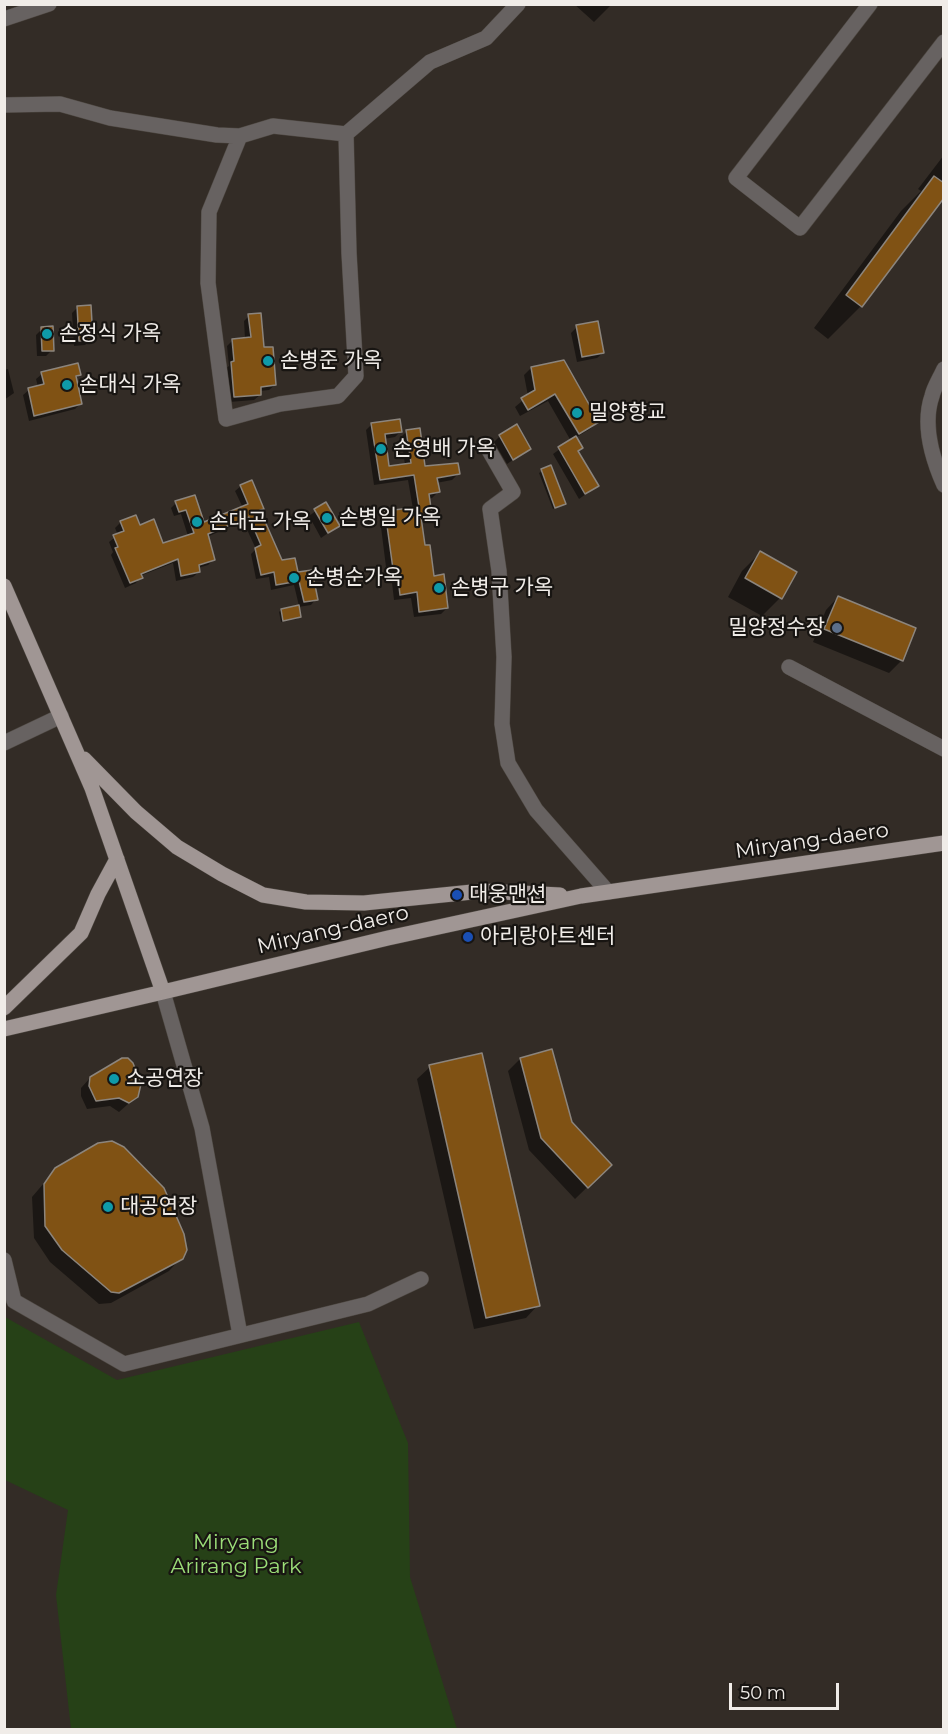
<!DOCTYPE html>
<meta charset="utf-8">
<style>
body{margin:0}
#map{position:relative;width:948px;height:1734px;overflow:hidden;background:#332c26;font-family:Montserrat,sans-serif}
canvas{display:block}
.frame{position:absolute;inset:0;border:6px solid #f0ece8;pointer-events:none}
.scale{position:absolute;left:729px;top:1683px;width:110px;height:27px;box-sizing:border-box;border:3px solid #f0ece8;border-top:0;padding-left:8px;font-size:18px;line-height:21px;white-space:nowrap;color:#f0ece8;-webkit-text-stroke:4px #181512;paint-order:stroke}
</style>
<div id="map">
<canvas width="948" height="1734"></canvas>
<div class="frame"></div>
<div class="scale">50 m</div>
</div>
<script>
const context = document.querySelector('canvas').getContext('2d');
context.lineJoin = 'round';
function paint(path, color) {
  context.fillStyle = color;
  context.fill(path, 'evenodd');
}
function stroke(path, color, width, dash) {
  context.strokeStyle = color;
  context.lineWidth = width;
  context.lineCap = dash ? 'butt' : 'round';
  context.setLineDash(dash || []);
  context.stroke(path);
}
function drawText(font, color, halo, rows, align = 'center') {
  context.font = font + ' Montserrat,"Noto Sans KR",sans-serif';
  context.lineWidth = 4.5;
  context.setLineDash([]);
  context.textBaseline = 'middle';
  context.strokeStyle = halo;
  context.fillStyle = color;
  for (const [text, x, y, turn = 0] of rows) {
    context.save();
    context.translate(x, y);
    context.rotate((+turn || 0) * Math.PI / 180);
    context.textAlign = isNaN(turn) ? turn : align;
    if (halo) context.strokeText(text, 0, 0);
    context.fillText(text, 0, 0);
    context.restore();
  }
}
paint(new Path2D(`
 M5,1317L117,1380L359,1322L408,1443L410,1577L457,1729H71L56,1595L68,1510L5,1480Z`), '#264117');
paint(new Path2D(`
 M574,4H612L594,22Z
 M944,155V195L861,306L828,339L814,328L901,211L921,191L918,189Z
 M78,307L91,340L85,345L74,346L72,313Z
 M249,316L275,385L269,390L260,391V395L254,400L229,402L226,368L229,366L227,346L232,341L245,339L244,321Z
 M577,327L603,353L597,358L577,362L571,333Z
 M42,329L52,350L46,356H37L36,335Z
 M531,368L598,422L590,429L575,438L581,448L577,452L597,486L579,499L553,454L571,441L548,401L520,416L515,407L528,396L524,375Z
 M8,369L14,393L4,400V370Z
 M42,374L79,375L75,379L81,403L75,409L29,421L23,395L29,390L38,387L36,379Z
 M372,424L401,431L395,437L384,439L388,468L405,465L401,437L407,431L424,468L458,474L452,480L436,483L438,492L432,498L428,499L431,515L424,521H420L424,547L433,577L447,608L441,614L414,617L411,598L394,600L391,574L387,575L380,519L386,513L413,509L408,480L374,485L366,430Z
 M500,436L529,449L507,464L494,442Z
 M542,471L564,503L561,506L553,509L539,473Z
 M241,486L262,508L259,512L281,562L297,574L316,599L311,605L298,607L300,616L297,619L281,622L279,612L281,610L299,606L294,585L271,590L269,577L256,579L251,554L256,549L243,521L207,537L213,560L208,565L198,568L199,572L193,577L176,581L173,563L140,576L136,583L125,588L111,555L113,552L109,542L118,535L115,528L121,522L139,527L162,545L188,536L181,514L174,516L171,508L176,503L194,496L203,524L243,508L235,491Z
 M325,504L338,526L321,538L309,516Z
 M760,553L780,598L762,616L728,597L742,571Z
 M838,597L914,629L901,661L889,673L813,642L826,610Z
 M520,1059L570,1123L610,1165L575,1199L529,1150L508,1071Z
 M430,1067L538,1305L526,1318L474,1329L417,1079Z
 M90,1078L136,1097L119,1112L110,1106L87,1109L81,1096V1088Z
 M56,1169L181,1258L169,1271L111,1303L99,1304L50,1262L34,1238L32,1197Z`), '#0007');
const building = new Path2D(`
 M934,176L944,183V198L862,307L846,295Z
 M91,305L93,340L79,341L77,306Z
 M261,313L264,347H273L276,385L261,387V395L234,397L231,362L234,361L232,339L251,337L248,314Z
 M598,321L604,353L582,357L576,325Z
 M53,326L54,351H42L41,327Z
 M564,360L599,422L579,434L555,394L528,410L521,398L535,390L531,367Z
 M78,363L81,375L76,376L82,404L34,416L28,388L44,384L41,372Z
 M400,419L402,432L385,434L389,466L411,463L406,430L420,428L425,466L458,463L460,474L437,478L440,492L429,494L432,515L421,517L425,545H430L434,576L444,574L448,608L419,612L417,592L400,595L397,569H393L385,511L419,507L414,475L380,480L371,423Z
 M517,424L531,449L513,460L499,435Z
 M576,436L583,448L578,451L599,486L585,494L558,447Z
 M551,465L566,504L555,508L541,469Z
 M252,480L264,509L260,510L282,560L295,558L298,572L312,570L318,600L304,602L299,581L276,585L274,572L261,575L255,548L261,545L249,517L208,534L215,560L199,565L200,572L181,576L178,559L141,574L143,578L130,583L115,548L118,547L113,535L124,531L120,521L136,515L140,525L154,519L163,543L194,533L186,510L179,512L175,501L195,495L204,522L248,504L240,485Z
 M326,502L340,526L328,533L314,509Z
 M760,551L797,572L782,599L745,578Z
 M838,596L916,628L903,661L824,629Z
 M299,605L301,617L283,621L281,609Z
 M552,1049L572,1122L612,1165L588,1188L541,1138L520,1058Z
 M482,1053L540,1306L486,1318L429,1065Z
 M122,1058H128L133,1063L141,1084L138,1097L129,1103L119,1098L96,1101L89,1086L90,1077Z
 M112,1141L124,1147L164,1188L184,1234L187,1250L183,1259L119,1293L111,1292L62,1250L45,1226L44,1184L55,1168L98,1143Z`);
paint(building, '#805214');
stroke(building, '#8c857d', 1.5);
const minor = new Path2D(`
 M870,4L736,178L800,228L944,42
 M4,19L49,4
 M4,105L60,104L110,118L217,135L240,136L273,126L346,134L430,62L486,38L518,4
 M240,136L209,212L208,283L226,419L280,404L338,396L356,376L349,253L346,134
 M944,369C940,378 934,387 932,396C922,425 932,458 944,485
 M486,445L513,492L490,509L499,571L504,657L502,724L508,763L536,810L608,892
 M789,667L944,749
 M4,743L61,716
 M163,992L202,1128L240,1335
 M4,1260L14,1301L124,1364L368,1304L421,1279`);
const major = new Path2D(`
 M4,586L92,788L163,992L388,938L581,896L944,843
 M84,759L136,812L177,847L222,874L263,895L306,902L364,903L482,891L560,895
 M4,1008L81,933L98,894L117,859
 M4,1029L163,992`);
stroke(minor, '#4d4741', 16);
stroke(major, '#4d4741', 16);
stroke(minor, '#676261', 15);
stroke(major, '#a09694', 15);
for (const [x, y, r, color] of [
 [47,334,6,"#0f9aa8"],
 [268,361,6,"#0f9aa8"],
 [67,385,6,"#0f9aa8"],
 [577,413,6,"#0f9aa8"],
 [381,449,6,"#0f9aa8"],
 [327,518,6,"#0f9aa8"],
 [197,522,6,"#0f9aa8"],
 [294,578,6,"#0f9aa8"],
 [439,588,6,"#0f9aa8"],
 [837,628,6,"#5c6f8a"],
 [457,895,6,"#1a4fb4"],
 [468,937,6,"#1a4fb4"],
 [114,1079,6,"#0f9aa8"],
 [108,1207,6,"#0f9aa8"]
]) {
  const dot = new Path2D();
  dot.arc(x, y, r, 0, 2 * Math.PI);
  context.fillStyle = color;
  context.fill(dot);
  stroke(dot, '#181512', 2);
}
drawText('21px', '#f0ece8', '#181512', [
 ["손정식 가옥",59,334],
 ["손병준 가옥",280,361],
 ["손대식 가옥",79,385],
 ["밀양향교",589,413],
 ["손영배 가옥",393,449],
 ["손병일 가옥",339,518],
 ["손대곤 가옥",209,522],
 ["손병순가옥",306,578],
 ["손병구 가옥",451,588],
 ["밀양정수장",825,628,"right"],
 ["대웅맨션",469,895],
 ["아리랑아트센터",480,937],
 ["소공연장",126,1079],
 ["대공연장",120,1207]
], 'left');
drawText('21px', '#f0ece8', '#181512', [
 ["Miryang-daero",812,841,-8],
 ["Miryang-daero",333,930,-13]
]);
drawText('21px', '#9bdd78', '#181512', [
 ["Miryang",236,1543],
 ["Arirang Park",236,1567]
]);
</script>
